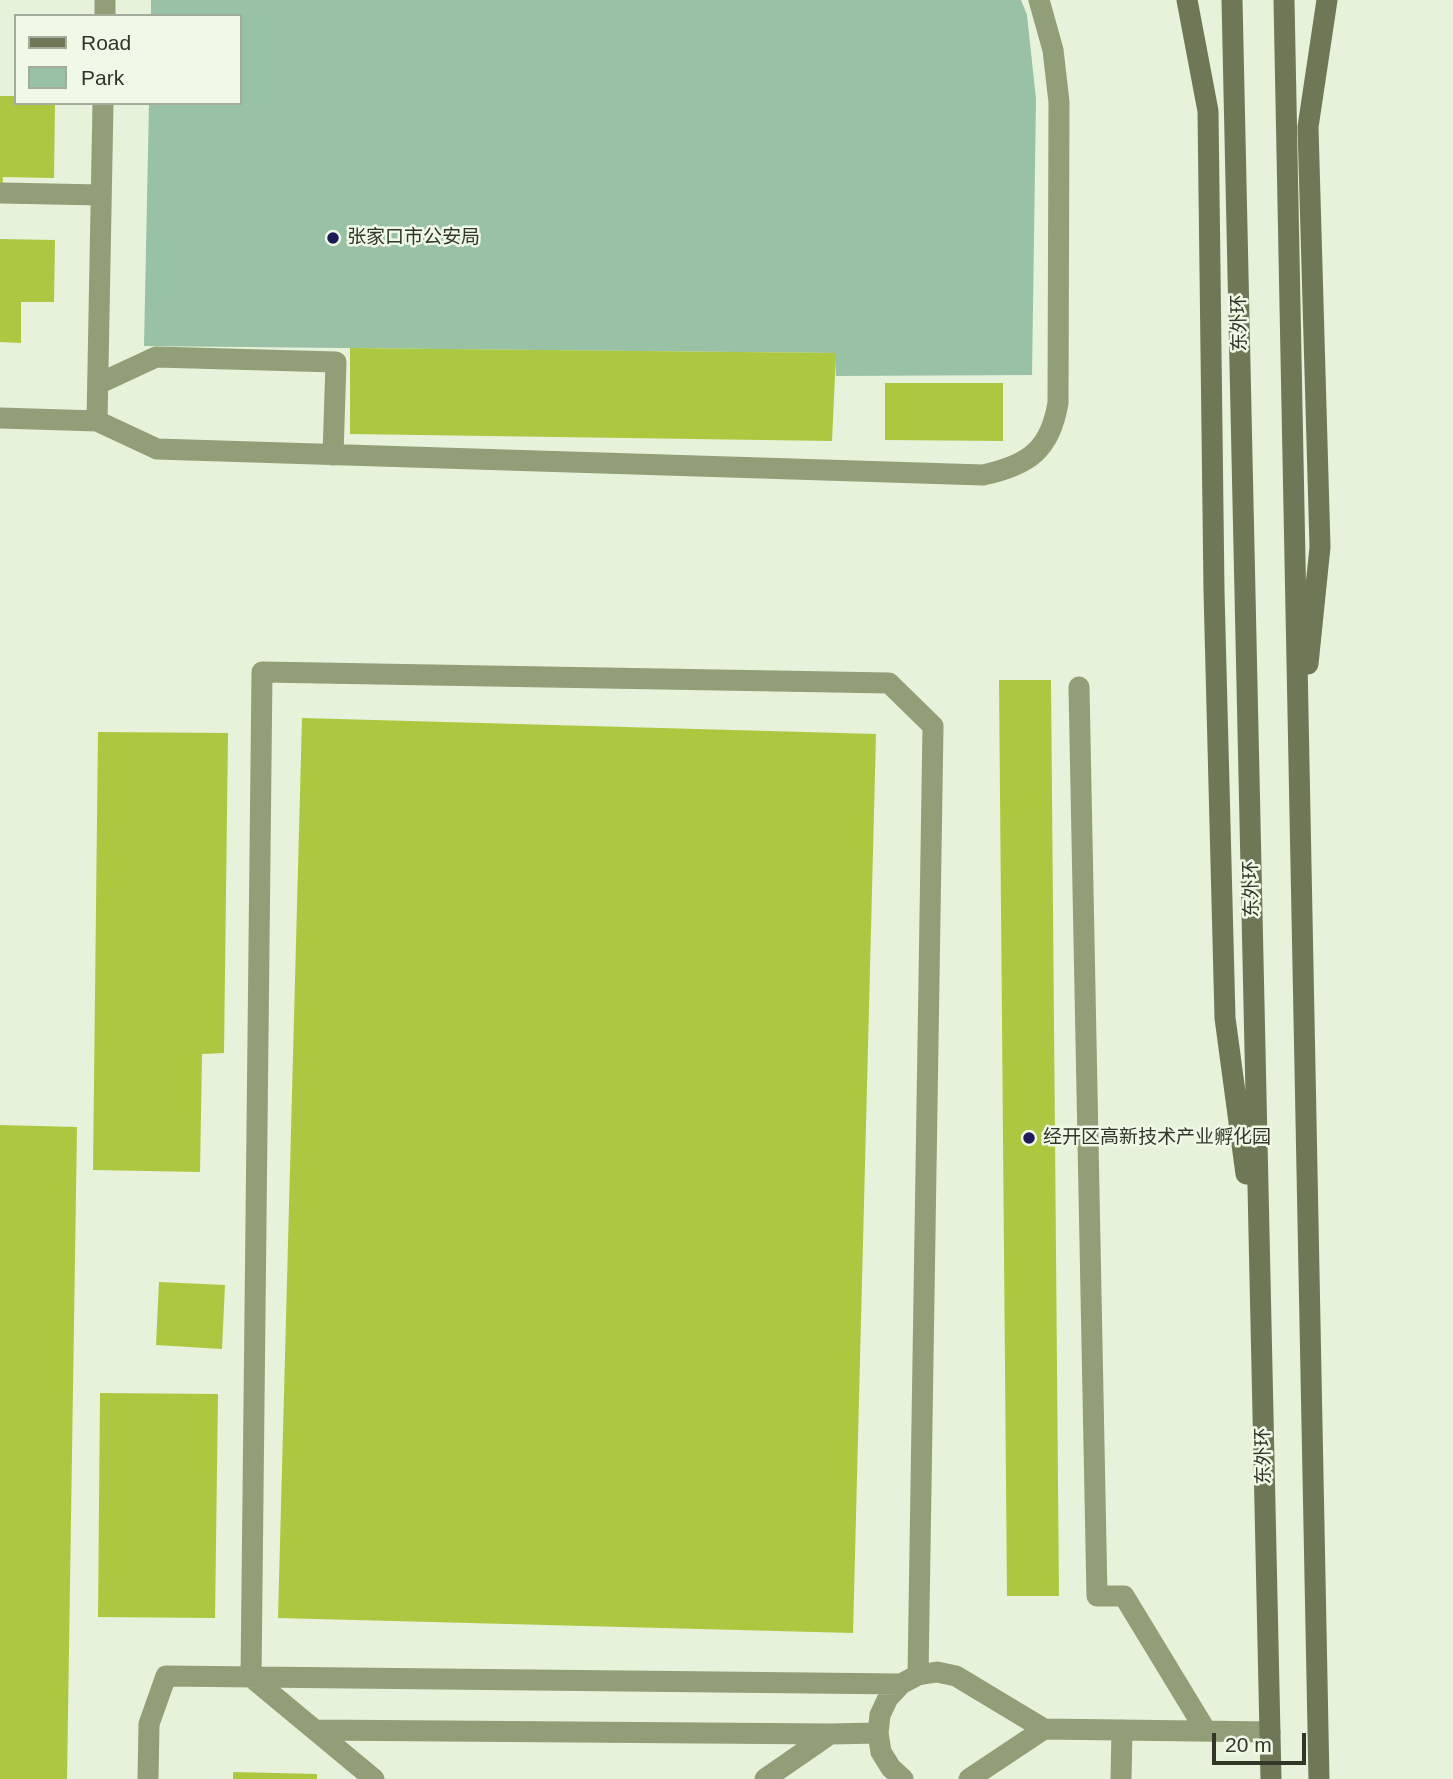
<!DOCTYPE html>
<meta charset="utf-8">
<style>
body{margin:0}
#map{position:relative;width:1453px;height:1779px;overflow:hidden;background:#e6f2d9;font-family:Helvetica,sans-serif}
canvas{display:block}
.legend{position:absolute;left:14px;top:14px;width:228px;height:91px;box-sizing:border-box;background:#eff9e6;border:2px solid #a3ab9a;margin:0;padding:9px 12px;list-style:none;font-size:21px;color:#313627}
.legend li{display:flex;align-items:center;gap:14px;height:35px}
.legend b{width:35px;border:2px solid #a3ab9a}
.scale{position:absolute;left:1212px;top:1733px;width:94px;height:32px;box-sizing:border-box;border:4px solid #313627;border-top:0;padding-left:9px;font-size:21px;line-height:24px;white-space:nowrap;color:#313627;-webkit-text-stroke:5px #eff9e6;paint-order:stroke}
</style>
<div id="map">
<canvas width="1453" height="1779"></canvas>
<ul class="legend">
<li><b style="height:9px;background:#6e7857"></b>Road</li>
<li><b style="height:19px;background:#99c1a5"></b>Park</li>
</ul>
<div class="scale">20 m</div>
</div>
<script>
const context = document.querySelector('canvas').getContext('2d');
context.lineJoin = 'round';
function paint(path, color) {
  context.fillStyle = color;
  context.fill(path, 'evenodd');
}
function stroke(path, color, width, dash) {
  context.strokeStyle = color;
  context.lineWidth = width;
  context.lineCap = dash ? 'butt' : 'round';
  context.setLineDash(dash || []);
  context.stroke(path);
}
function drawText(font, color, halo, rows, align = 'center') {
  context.font = font + ' Helvetica,"Noto Sans SC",sans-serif';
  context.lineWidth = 5;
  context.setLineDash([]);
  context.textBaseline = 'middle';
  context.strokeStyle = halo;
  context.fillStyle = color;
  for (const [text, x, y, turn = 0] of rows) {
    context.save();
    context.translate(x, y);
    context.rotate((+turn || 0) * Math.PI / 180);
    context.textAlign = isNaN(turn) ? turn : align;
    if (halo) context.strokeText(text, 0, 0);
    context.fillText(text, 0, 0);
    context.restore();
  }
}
paint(new Path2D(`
 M151,0H1021L1027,15L1036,99L1032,375L836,376L835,353L144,346L149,103H240V16H151Z`), '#99c1a5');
paint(new Path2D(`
 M0,96H16V103H55L54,178L3,177L2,193H0Z
 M0,239L55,240L54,302H21V343L0,342Z
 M350,348L836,353L832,441L350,434Z
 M885,383H1003V441L885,440Z
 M999,680H1051L1059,1596H1007Z
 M302,718L876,734L853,1633L278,1618Z
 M98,732L228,733L224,1053L202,1054L200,1172L93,1170Z
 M0,1125L77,1127L67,1779H0Z
 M159,1282L225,1285L222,1349L156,1345Z
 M100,1393L218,1394L215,1618L98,1617Z
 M233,1772L317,1774V1779H233Z`), '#acc841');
stroke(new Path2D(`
 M105,16V0
 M2,193L101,195
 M98,384L156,357L336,362L333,455
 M0,418L97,421L103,103
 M97,421L157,449L983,475C1029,465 1050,450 1058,403L1059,102L1053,50L1039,0
 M1079,687L1097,1596H1124L1206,1731
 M316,1730L830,1734
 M148,1779L149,1724L166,1676L901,1684
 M374,1779L251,1677L262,672L889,683L933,726L918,1675
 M765,1779L830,1734L878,1733
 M903,1779L891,1768L881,1752L878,1733L880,1715L888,1698L901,1684L918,1675L937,1672L956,1676L1044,1729L1270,1732
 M969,1779L1044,1729
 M1121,1779L1122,1730`), '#919e77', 21);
stroke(new Path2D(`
 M1187,0L1208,111L1214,591L1225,1018L1246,1174
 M1232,0L1271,1779
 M1284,0L1319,1779
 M1308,664L1320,547L1308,127L1327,0`), '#6e7857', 21);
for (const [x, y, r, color] of [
 [333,238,7,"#1d1c58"],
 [1029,1138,7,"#1d1c58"]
]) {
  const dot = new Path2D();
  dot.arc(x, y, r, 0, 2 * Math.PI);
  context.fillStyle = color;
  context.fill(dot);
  stroke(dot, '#eff9e6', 2.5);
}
drawText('19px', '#313627', '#eff9e6', [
 ["张家口市公安局",347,238],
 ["经开区高新技术产业孵化园",1043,1138]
], 'left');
drawText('19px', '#313627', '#eff9e6', [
 ["东外环",1240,323,-91],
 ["东外环",1252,889,-91],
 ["东外环",1264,1456,-91]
]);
</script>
